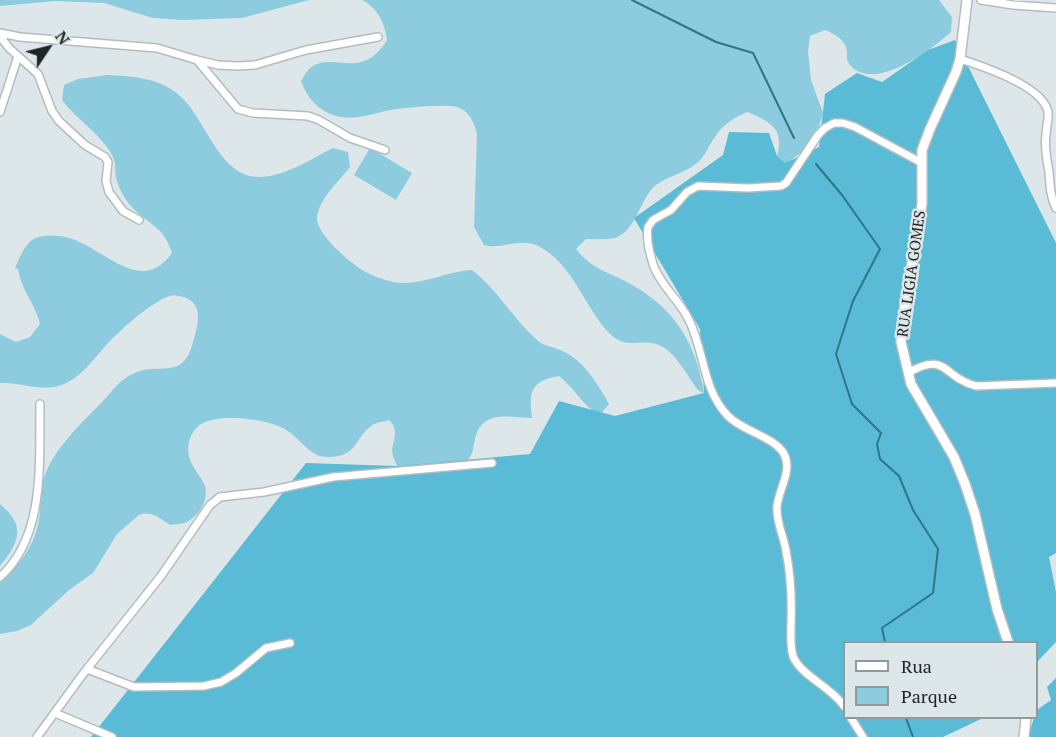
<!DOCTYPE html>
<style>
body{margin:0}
#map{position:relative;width:1056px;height:737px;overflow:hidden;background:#dde7ea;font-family:"PT Serif",serif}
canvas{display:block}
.legend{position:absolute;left:843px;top:641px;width:195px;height:78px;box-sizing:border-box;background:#dde7ea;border:2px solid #91999b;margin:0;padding:8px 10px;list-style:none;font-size:18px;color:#202425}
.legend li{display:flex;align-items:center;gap:12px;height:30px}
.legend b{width:30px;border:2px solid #91999b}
.north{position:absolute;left:18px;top:18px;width:60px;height:60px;-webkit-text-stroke:4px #dde7ea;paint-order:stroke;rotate:55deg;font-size:16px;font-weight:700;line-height:24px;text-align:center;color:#202425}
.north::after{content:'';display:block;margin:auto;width:21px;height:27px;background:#202425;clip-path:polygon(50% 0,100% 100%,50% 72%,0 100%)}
</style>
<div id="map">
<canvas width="1056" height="737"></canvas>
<ul class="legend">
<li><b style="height:8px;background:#fff"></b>Rua</li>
<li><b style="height:16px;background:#8dccdf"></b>Parque</li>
</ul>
<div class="north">N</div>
</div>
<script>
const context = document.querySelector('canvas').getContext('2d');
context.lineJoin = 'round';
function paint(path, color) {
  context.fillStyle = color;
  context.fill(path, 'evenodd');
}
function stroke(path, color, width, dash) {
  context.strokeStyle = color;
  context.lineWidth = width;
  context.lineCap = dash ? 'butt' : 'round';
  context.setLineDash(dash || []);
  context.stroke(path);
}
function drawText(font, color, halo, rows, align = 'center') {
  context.font = font + ' "PT Serif",serif';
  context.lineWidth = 5;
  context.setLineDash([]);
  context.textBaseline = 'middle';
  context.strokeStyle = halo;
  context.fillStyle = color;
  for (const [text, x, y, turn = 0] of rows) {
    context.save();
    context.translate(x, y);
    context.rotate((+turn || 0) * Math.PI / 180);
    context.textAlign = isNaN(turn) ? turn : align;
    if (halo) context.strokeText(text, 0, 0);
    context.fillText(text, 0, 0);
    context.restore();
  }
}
paint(new Path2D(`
 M0,0H309L242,18L183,20L153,18L104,3L55,1L0,6Z
 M362,0H939L952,17L951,32C931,50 874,93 850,65C846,60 847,57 847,52C846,40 835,34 825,30L810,36L808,51L811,80L823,113L819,127L802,152L785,164L777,156C785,129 770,121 747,112C734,118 723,124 715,137C708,146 706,156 697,163C685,173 668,176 656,185C639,199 636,233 614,238C605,240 595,239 586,239L576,249C591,268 605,271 625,281C674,307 695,340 704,393L698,390C687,376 676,352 659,345C641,338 628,350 611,335C584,308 574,264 538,246C520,237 502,250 484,245L474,227L477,133C474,124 471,115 463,110C456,104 440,106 431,106C416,107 400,108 385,111C376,113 367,116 358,117C331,121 310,106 301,81C303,78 306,72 309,69C331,49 361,83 387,40C385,24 378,8 362,0Z
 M107,75C132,76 161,78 180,96C206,118 219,179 261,177C288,175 309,160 333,148L348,152L350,167C339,181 320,198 317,217C315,233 351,264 364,271C375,277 391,283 404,283C427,283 449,271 472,270C496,288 512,317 535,338C544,347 549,345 560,350C582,358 598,384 609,404L599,416C583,405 574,388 559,376C530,381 529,392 532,418C512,418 482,408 475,439C472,450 475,451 467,461L397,466C395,461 392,455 392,450C394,438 399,430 389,420C384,422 375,422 371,426C354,439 358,456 329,457C311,458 301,440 288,431C271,419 222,413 203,423C189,431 185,448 191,462C195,471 202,478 205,486C209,501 198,518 184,523C180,524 175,524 170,525C161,519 150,510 139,515L117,534L93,573L69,590L31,625L17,631L0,634V583C19,565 35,546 39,519C41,505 40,491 44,478C54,448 80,425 101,403C110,394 116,384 127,377C135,372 143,369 152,369C162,368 174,370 182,363C190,356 191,348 194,339C198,324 204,303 183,297C178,296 175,294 170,296C150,303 124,327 109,342C94,358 81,380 58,386C39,391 20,382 0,383V334L16,342L30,337L40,324C35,303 22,292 18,269L15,268C19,259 24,246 32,240C40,235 50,235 59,236C100,240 138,300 172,253C163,224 147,225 130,205C125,199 119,189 117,181C113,168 119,165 109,150C96,130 76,119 62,100L64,85L78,79Z
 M370,148L412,173L396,200L354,175Z
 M0,504C26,525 20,542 0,566Z`), '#8dccdf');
paint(new Path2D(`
 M955,40L1056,243V553L1049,557L1056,592V642L1037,662L1036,642H844V718H982L981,719L943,737H91L306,463L397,466L530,454L559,401L615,416L704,393L700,329L634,218L723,155L729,132L769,133L777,156L785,163L819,147L825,94L857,73L882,82L928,50Z
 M1056,678V737H1028L1034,718H1036L1037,710L1051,700L1047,687Z`), '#59bbd6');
stroke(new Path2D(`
 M632,0L716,42L753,53L794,138
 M816,164L842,195L880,249L853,301L836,354L852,404L881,433L877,444L880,459L899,476L913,510L938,549L933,593L882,628L885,642
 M906,718L913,737`), '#2d7688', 2);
const street = new Path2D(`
 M981,0L1013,5L1056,8
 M0,33L20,37L157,48L197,60L218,65L238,66L255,65L306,50L378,37
 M0,36L9,48L38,74L52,111L59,121L85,145L105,157L108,162L106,181L109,192L123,211L139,220
 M960,59C982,66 1043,86 1048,112C1049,120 1046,127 1046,135C1044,147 1047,160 1049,172C1050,184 1050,197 1056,208
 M197,60L238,109L253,113L308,116L319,120L350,138L385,150
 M0,112L18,56
 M908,373C947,350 943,378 976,386L1056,383
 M0,577C46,536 39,461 40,404
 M87,669L134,687L204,686L221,682L236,673L266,648L290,643
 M844,706C831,687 800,675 793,656C790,646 791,634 791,624C792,599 791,576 786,551C784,537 776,522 777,507C778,490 793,471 784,454C775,437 742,431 728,416C702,389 705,352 689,320C680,301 662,287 654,267C650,255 646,239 648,227L653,220L671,210L687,192L698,186L748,188L781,186L786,183L818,135L825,128L834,123H843L855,127L922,163
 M55,713L112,737
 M851,718L863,737
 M37,737L83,674L161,576L210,505L220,497L264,492L333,477L492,463`);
const secondary = new Path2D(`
 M967,0L960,59L956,72L930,129L922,150V204L904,310L901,342L911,384L954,457L965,484L975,514L997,609L1008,642
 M1024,737L1026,718`);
stroke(street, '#b3bdc0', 10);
stroke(secondary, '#b3bdc0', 12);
stroke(street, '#fff', 7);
stroke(secondary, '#fff', 9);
drawText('15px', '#202425', '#dde7ea', [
 ["RUA LIGIA GOMES",912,274,-82]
]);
</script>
